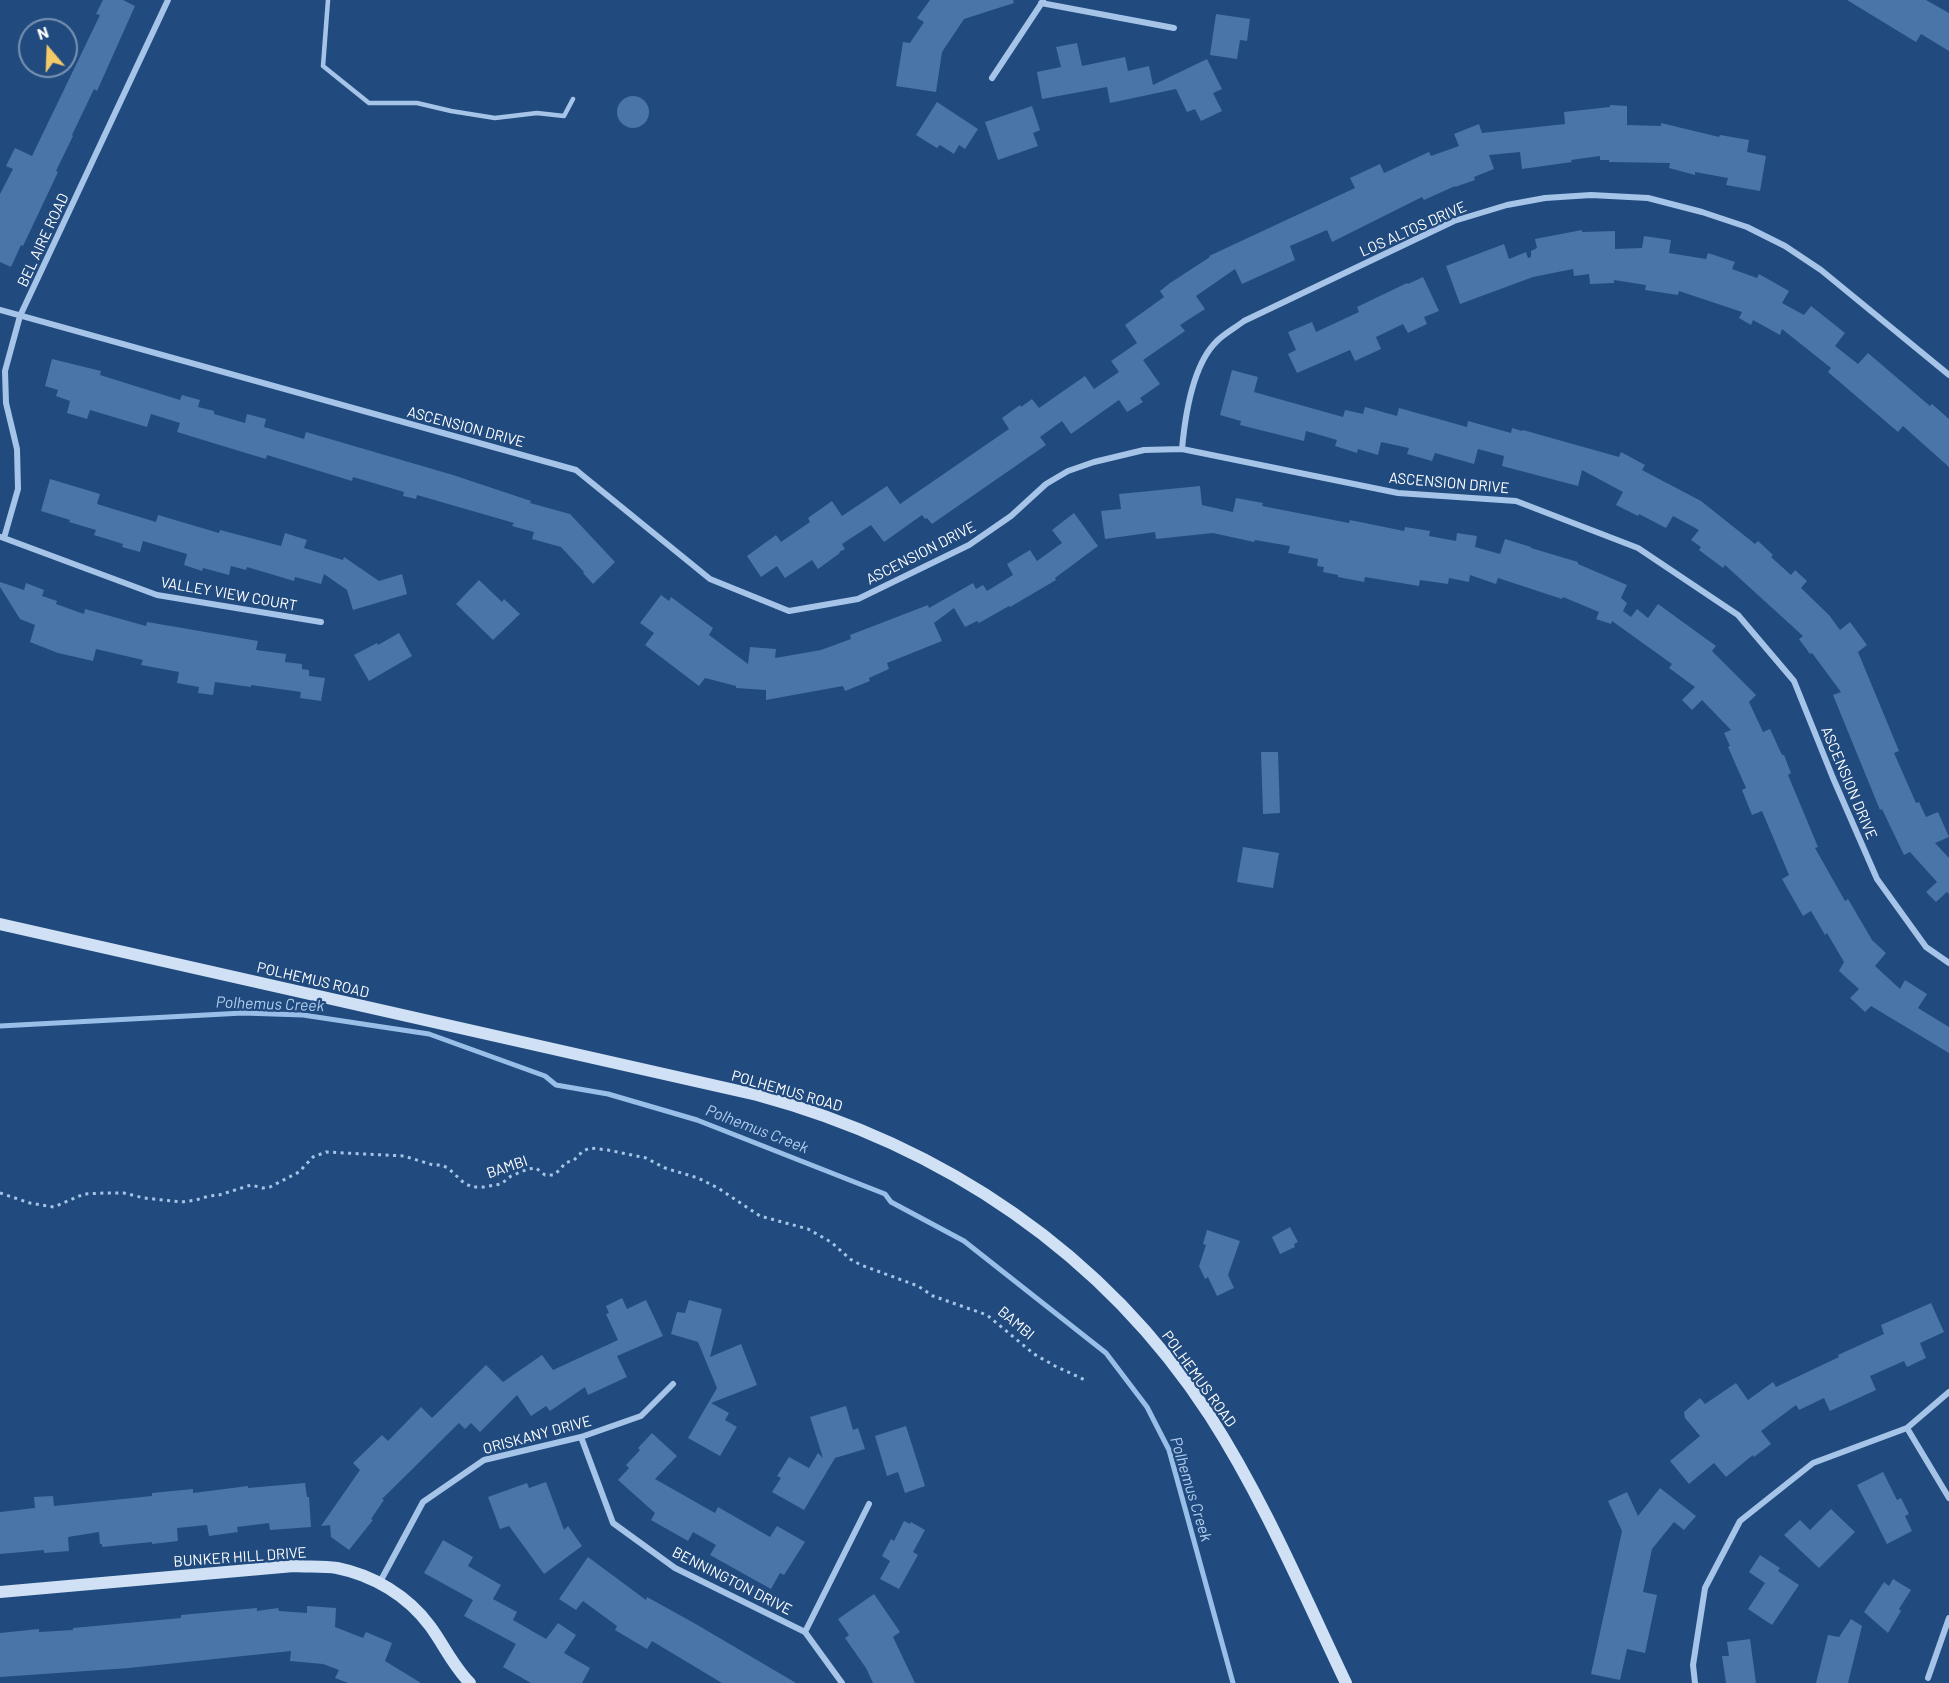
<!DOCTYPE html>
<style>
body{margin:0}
#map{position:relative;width:1949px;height:1683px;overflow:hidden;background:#214b7f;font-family:Barlow,sans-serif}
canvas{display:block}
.north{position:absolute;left:18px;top:18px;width:60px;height:60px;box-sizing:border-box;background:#214b7f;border:2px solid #7a93b2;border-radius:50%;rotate:341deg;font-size:16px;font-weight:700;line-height:24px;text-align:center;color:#fff}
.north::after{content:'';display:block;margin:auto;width:21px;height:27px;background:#f4ca67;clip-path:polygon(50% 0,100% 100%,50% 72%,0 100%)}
</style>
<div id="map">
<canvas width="1949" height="1683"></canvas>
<div class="north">N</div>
</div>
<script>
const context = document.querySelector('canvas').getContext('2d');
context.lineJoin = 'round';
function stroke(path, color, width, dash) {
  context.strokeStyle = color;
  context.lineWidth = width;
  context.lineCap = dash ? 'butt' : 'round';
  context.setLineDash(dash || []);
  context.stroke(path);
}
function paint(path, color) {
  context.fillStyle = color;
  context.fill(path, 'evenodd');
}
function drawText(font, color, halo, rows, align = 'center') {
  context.font = font + ' Barlow,sans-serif';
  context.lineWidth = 4.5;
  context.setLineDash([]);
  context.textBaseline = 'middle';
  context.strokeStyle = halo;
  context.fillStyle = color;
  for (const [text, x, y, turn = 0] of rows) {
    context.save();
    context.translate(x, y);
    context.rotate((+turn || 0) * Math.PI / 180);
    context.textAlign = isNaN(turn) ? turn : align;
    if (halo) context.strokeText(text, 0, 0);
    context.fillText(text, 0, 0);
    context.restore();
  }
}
stroke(new Path2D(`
 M0,1026L243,1013L303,1015L429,1034L545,1076L556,1085L608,1094L697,1120L885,1194L891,1202L964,1241L1106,1353L1147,1407L1169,1450L1233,1683`), '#99bfe9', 5);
paint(new Path2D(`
 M103,0H123L135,6L97,91L94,89L72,135L73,136L56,171L58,172L50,189L23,246L21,245L11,267L0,262V194L13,169L6,166L15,148L32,156L100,15L96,14Z
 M930,0H1013L1014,3L964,19L942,52L936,92L896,86L903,42L910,43L924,22L917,18Z
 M1847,0H1926L1949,13V51L1921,34L1916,42Z
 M1216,14L1250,19L1247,41L1240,40L1237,59L1210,55Z
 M1077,43L1082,66L1125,57L1128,71L1149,66L1153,85L1207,59L1222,89L1213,93L1222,111L1201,121L1195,109L1187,112L1176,89L1110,103L1107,87L1042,99L1037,72L1061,67L1056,47Z
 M617 112a16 16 0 1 1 32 0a16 16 0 1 1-32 0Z
 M937,102L978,129L965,149L959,145L954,154L940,145L937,148L916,135Z
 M1610,105L1627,106V125L1661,126V123L1719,137L1720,135L1749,140L1747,152L1766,156L1760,191L1726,185L1728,178L1695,172V175L1669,168L1670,163L1609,162V160H1600V156L1571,160L1572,162L1522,169L1520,152L1489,155L1494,169L1474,177L1475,180L1455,187V186L1424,200L1422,197L1332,242L1327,230L1290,246L1295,260L1242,284L1235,269L1196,296L1205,309L1180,325L1185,331L1143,360L1160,384L1140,398L1143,402L1127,412L1119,400L1071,434L1062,421L1040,437L1046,445L932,524L927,518L925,519L922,515L884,542L871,525L842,544L845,549L839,552L840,553L818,569L812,560L785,578L777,566L761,577L747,556L776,535L781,542L810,522L808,518L832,501L842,516L887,486L900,504L1009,429L1002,418L1020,405L1021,407L1032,399L1039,408L1085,376L1094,389L1119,372L1111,361L1137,343L1125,325L1164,297L1160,291L1170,283L1210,257L1209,256L1355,188L1350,178L1380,164L1384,173L1429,152L1431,156L1459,146L1454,134L1479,124L1482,133L1565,124L1564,112L1610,107Z
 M1032,106L1040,130L1033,133L1038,146L998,160L985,122Z
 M1582,230V232L1615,231V249L1642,248L1644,236L1671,240L1669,253L1706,259L1708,253L1735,262L1732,269L1757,278L1759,274L1789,291L1782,303L1804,315L1811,306L1845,333L1835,346L1858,364L1868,353L1930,406L1932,404L1949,419V467L1903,426L1898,432L1828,372L1831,368L1782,329L1780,335L1753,320L1751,325L1739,318L1742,312L1679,291L1678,295L1645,290L1646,285L1614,280V283L1590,284L1589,274L1574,276L1573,269L1533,277L1460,304L1446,266L1504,244L1509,259L1526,252L1528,258L1531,257V251L1537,248L1535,239Z
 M1423,277L1439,311L1424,317L1427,324L1408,333L1403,324L1376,337L1381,349L1355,361L1350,350L1297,373L1288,354L1296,350L1288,332L1312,322L1316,332L1359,312L1357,307L1407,283L1408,284Z
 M52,359L101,371L100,375L180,400L182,395L200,400L198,407L214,411V414L245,423L247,414L266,419L264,427L304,439L306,432L453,475L531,501L530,503L570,514L615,562L593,584L583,573L584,572L561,547L532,539L534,532L512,526L514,523L417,495L416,499L403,496L404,492L353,477L352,481L267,455L266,459L236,450L177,432L180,423L151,414L147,427L90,410L87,419L67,413L70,401L56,396L58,390L45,386Z
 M1232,370L1258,377L1254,392L1343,417L1345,410L1363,414L1365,407L1397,416L1399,408L1467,427L1468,421L1511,433L1512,428L1522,431L1523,430L1619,457L1621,452L1645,465L1642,470L1701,501L1755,544L1758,541L1773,555L1771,557L1791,575L1795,570L1807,581L1801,588L1829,615L1840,630L1850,622L1867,645L1858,652L1899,751L1894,753L1916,803L1919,802L1926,817L1938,812L1949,837L1935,843L1949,858V894L1947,892L1936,902L1926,892L1937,882L1910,852L1904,855L1882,809L1880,810L1833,695L1841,692L1812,653L1810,654L1799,639L1803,636L1725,565L1723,568L1699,550L1701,547L1691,540L1699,530L1673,516L1666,528L1639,514L1638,516L1616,505L1623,492L1582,470L1578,486L1502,466L1504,456L1478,449L1474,464L1435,453L1432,461L1407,454L1409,448L1381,442L1378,455L1358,449L1357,453L1335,446L1337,440L1306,431L1304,441L1240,425L1241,421L1220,415Z
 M50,479L100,494L97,504L156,522L158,515L219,533L220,530L281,546L285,533L307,540L304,548L343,560L344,557L379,581L402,574L407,594L353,610L347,590L324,574L321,584L295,577L294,581L247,567L246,570L231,566L229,575L203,568L202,571L184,565L187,554L143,541L140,552L122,547L123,544L94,535L96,530L69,522L70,520L41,511Z
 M1200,486L1202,505L1233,512L1236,498L1263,503L1262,506L1349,523L1350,520L1404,531L1405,527L1430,531L1429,536L1456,541L1457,533L1477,536L1475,547L1500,554L1505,539L1531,547V548L1578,562V564L1627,585L1621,598L1627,603L1623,611L1631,617L1637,609L1648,618L1658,604L1716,646L1712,651L1756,695L1749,702L1763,732L1770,729L1782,755H1784L1791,773L1788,775L1818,847L1815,848L1845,901L1848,899L1872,940L1886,953L1875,966L1900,989L1905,980L1927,994L1918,1008L1949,1027V1053L1871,1006L1865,1012L1850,998L1859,989L1839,971L1844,962L1827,933L1825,935L1811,911L1803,916L1782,879L1789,875L1762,811L1752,815L1742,790L1746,788L1728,747L1730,746L1724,733L1731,730L1702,700L1692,710L1682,700L1695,687L1669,668L1672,664L1612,621L1611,624L1596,619L1599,612L1563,597L1562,599L1498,578L1496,584L1470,575L1469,582L1449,578L1448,584L1420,580L1419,586L1365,577L1364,582L1338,577V575L1323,572L1324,567L1317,566L1318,559L1288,553L1290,546L1255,540L1254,542L1213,533L1156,539L1155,532L1105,539L1101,511L1121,509L1119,494Z
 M1074,513L1098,546L1055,578L1056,580L1010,607L1009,606L979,623L977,621L965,627L954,608L934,623L942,641L887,663L889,669L869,678L870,681L845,691L843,686L766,700V690L736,688V686L705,678L699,686L645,645L654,633L640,623L661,595L669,601L671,597L713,628L709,635L748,664L750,647L776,649L775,658L821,650L851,639L850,635L928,605L929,608L973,583L976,589L983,585L987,591L1013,575L1007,564L1030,550L1037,561L1062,543L1052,530Z
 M479,580L502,602L504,599L520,614L493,640L456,604Z
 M0,582L24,590L26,583L44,590L42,596L57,601L56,604L84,614L85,609L146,626L147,622L258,641L256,650L286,654L285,662L302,664V669L309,670V676L325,678L321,701L300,698L301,692L251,685V687L215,682L213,695L198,693L199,687L177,683L179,672L141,665L143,660L96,649L93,661L58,653L30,642L35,625L20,619L0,587Z
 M399,633L412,656L369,681L354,655L377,643L378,645Z
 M1261,752H1278L1280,813L1263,814Z
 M1243,847L1279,853L1273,888L1237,882Z
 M1290,1227L1298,1242L1294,1244L1295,1247L1280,1254L1272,1237Z
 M1207,1230L1240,1241L1228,1275L1234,1288L1217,1296L1208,1277L1205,1279L1199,1266L1206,1245L1203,1244Z
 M622,1298L627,1309L646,1300L663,1336L617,1356L627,1377L588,1395L585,1387L550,1411L546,1406L531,1416L517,1395L480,1432L471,1423L465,1429L459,1423L382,1499L384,1500L371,1519L373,1520L349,1550L331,1537L330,1525L321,1526L360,1470L353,1463L382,1435L388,1441L421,1407L432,1418L486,1365L503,1382L542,1355L553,1370L618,1340L606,1314L609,1313L606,1306Z
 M689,1300L722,1309L710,1357L741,1344L757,1385L711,1403L729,1413L725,1420L737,1427L720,1456L688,1438L717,1388L698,1342L671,1334L677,1312L685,1313Z
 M1931,1303L1944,1332L1920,1343L1926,1358L1907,1367L1904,1361L1870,1376L1876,1390L1830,1411L1824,1398L1799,1410L1796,1405L1761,1431L1771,1444L1754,1457L1753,1455L1726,1477L1714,1463L1689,1484L1670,1461L1700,1436L1685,1418L1684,1412L1700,1398L1705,1404L1736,1383L1748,1400L1773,1382L1776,1387L1839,1357L1838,1355L1884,1334L1881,1325Z
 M846,1406L853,1430L858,1428L865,1449L835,1458L804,1510L772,1492L781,1478L777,1476L789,1457L809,1468L818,1453L823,1458L810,1417Z
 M906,1426L925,1486L905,1493L898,1472L887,1476L875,1436Z
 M652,1433L677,1456L655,1479L715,1513L718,1507L770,1537L777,1526L805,1542L784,1575L780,1573L771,1589L710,1555L716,1545L693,1532L688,1541L651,1520L655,1513L618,1480L629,1468L626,1465L640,1450L638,1448Z
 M1883,1472L1897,1500L1901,1498L1909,1514L1905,1516L1912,1531L1887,1544L1857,1485Z
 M546,1482L564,1530L568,1526L582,1546L544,1574L509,1526L500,1529L488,1497L527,1483L529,1488Z
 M305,1483L307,1497H309L311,1527L270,1530L269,1523L237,1527L238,1532L209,1536L207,1525L177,1528L178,1541L152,1544V1542L102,1547V1544H100L99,1532L68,1537L69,1551L44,1553V1550L0,1554V1512L35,1508L34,1497L53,1496L54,1506L152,1496V1493L193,1489V1493L248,1486V1488Z
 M1660,1488L1696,1516L1684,1530L1674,1522L1652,1549L1643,1592L1657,1595L1645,1653L1627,1649L1620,1680L1591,1674L1622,1531L1608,1501L1627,1492L1638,1516Z
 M1831,1509L1855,1532L1819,1568L1784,1535L1800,1520L1810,1530Z
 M904,1521L910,1524L911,1522L925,1530L913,1552L918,1555L899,1589L880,1579L890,1561L882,1556L891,1539L894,1541Z
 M443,1540L473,1557L468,1566L501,1585L493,1599L517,1612L513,1620L546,1639L558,1623L576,1635L564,1653L590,1668L582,1683H531L503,1667L516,1644L464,1616L473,1600L424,1573Z
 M1760,1555L1780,1568L1778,1571L1799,1585L1772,1625L1748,1609L1765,1583L1749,1572Z
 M588,1557L646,1600L647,1597L694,1623L796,1683H722L652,1641L647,1649L615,1630L617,1626L583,1601L576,1610L559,1599Z
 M1893,1579L1911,1590L1899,1609L1901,1611L1888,1633L1864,1612L1884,1582L1889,1586Z
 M874,1594L900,1632L893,1637L915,1683H873L866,1668L845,1638L849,1635L838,1619Z
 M307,1606L336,1608L335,1627L363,1638L366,1632L392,1643L385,1661L421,1683H348L335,1678L339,1670L323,1664L290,1661L291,1651L129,1668L0,1677V1633L39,1629V1632L73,1630V1628L181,1618V1615L257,1608V1611L278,1608L279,1611L307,1613Z
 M1851,1619L1862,1626L1848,1683H1816L1828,1635L1839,1637Z
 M1750,1639L1756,1683H1726L1722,1656H1729L1727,1642Z`), '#4975a9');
stroke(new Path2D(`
 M0,1193L30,1203L54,1207L84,1194L105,1193H124L144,1198L182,1202L196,1200L209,1196L219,1195L251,1185L263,1188L270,1187L299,1172L313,1157L326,1152L404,1156L433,1165H441L448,1168L464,1183L472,1187H484L501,1184L511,1176L528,1169L536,1168L545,1175H553L560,1170L565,1163L574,1160L583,1151L590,1148L608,1150L646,1158L665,1168L698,1178L718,1188L760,1216L808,1229L831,1242L850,1259L861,1265L918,1286L933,1296L987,1315L1034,1354L1055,1366L1085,1380`), '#a6c4e7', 3, [3, 4.5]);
stroke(new Path2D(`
 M328,0L323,66L369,103H417L451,111L495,118L537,113L564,116L573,99`), '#a6c4e7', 4.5);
stroke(new Path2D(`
 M1041,3L1174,28
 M992,78L1043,1
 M0,310L576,470L710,579L789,611L858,599L969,545L1011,516L1046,484L1068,471L1094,462L1144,450L1182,449L1398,493L1516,501L1638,548L1738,615L1794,681L1833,778L1877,879L1926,947L1949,963
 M1182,449C1185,416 1192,365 1217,341C1224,334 1235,328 1244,321L1454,221L1507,205L1545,198L1591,195L1648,198L1702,212L1747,227L1785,246L1821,270L1949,375
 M1,537L157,595L321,622
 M4,538L18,489L17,449L6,403L5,371L20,316L168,0
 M1907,1428L1949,1498
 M581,1437L613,1523L675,1568L805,1632L842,1683
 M380,1582L423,1502L484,1460L581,1437L641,1416L673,1384
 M805,1632L869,1504
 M1928,1678L1949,1618
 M1695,1683L1693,1665L1705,1588L1740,1521L1813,1463L1907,1428L1949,1392`), '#a6c4e7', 6);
stroke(new Path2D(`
 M0,924L757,1095C943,1145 1104,1253 1210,1416C1264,1500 1303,1593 1346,1683
 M0,1592L294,1566C308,1567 323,1566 337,1568C373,1575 408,1596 430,1626C444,1645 453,1666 470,1683`), '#d0e1f6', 12);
drawText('15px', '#fff', '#214b7f', [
 ["LOS ALTOS DRIVE",1413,229,-24],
 ["BEL AIRE ROAD",43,240,-65],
 ["ASCENSION DRIVE",466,427,15],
 ["ASCENSION DRIVE",1449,483,5],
 ["ASCENSION DRIVE",921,553,-27],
 ["VALLEY VIEW COURT",229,594,10],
 ["ASCENSION DRIVE",1849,783,67],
 ["POLHEMUS ROAD",313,980,13],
 ["POLHEMUS ROAD",787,1091,16],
 ["BAMBI",507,1167,-19],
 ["BAMBI",1016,1323,40],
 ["POLHEMUS ROAD",1199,1379,54],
 ["ORISKANY DRIVE",537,1435,-15],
 ["BUNKER HILL DRIVE",240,1557,-4],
 ["BENNINGTON DRIVE",732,1581,27]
]);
drawText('italic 16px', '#b1ceef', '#214b7f', [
 ["Polhemus Creek",270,1004,2],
 ["Polhemus Creek",757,1129,21],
 ["Polhemus Creek",1191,1489,73]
]);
</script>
